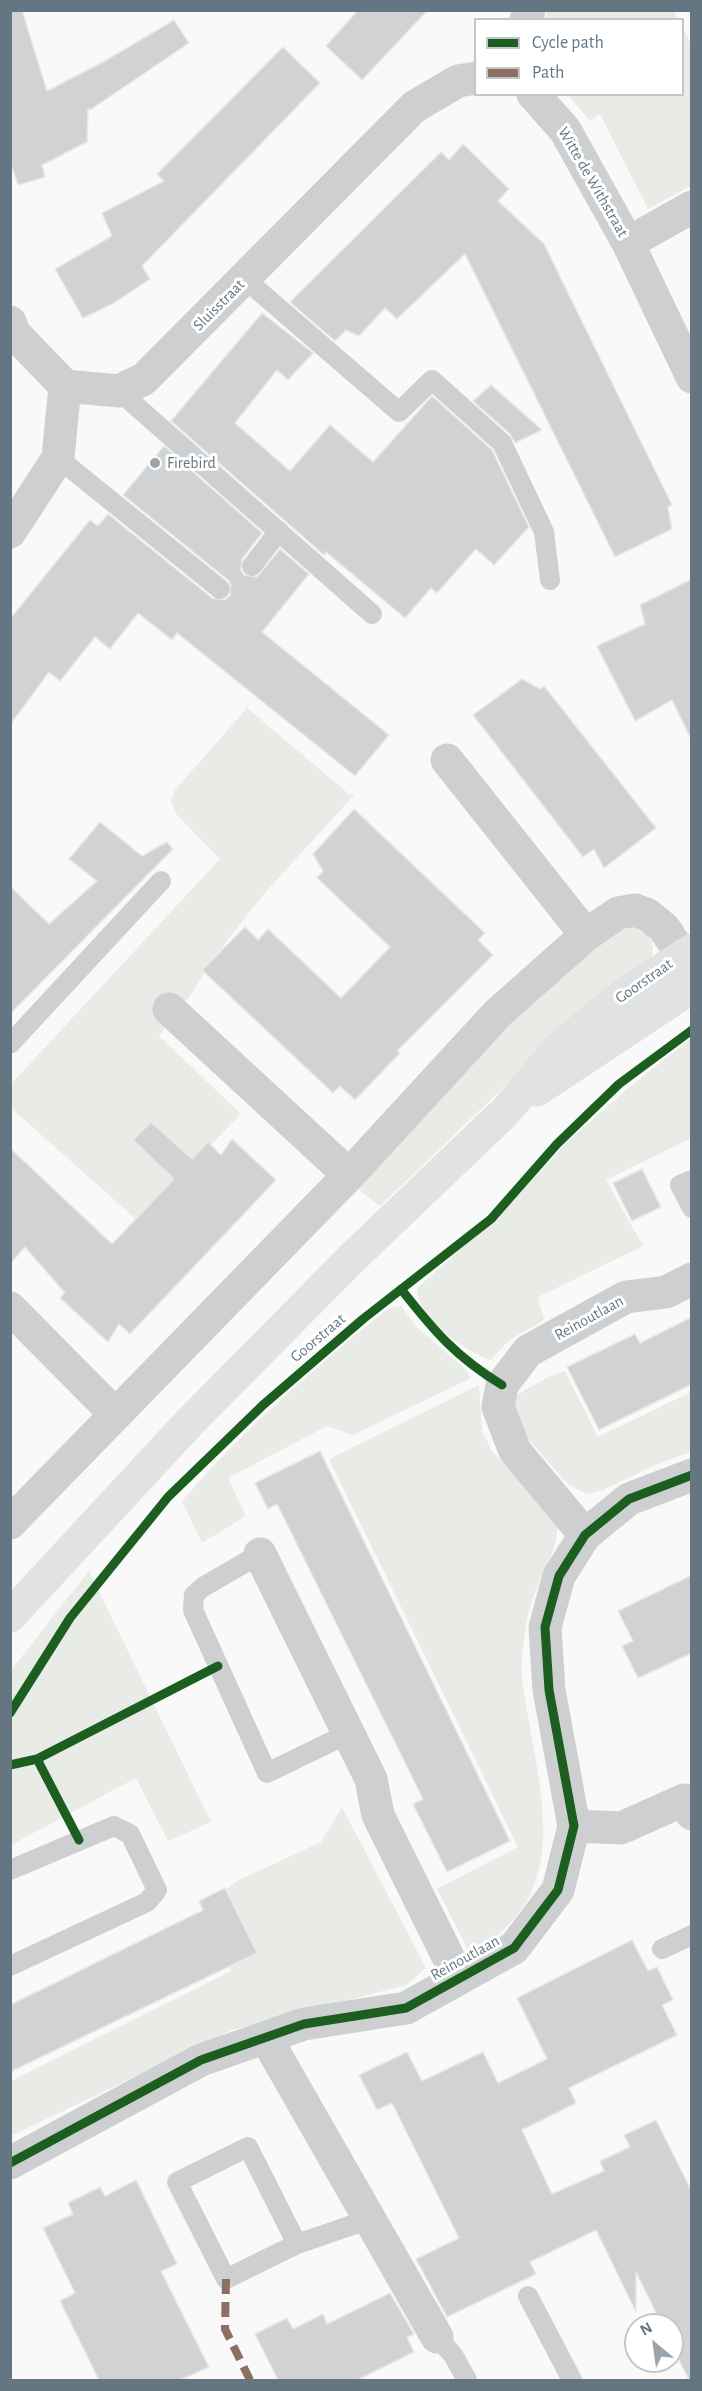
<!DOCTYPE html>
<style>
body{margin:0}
#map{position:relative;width:702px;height:2391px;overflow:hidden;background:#f9f9f9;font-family:"Alegreya Sans",sans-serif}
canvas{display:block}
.frame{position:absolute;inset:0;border:12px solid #657683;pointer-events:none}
.legend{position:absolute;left:474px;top:18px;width:210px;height:78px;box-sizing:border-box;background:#fff;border:2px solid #c1c8cd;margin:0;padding:8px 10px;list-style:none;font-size:18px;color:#657683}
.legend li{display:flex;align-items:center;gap:12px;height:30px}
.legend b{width:30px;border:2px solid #c1c8cd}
.north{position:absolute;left:624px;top:2313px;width:60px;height:60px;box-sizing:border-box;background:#fff;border:2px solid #c1c8cd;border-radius:50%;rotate:331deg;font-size:16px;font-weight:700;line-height:24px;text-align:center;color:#657683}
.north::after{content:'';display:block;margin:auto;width:21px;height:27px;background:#99a4ac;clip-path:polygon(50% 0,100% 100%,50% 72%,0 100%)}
</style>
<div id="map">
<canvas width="702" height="2391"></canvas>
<div class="frame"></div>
<ul class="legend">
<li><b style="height:8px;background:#1b5e20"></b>Cycle path</li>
<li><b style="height:8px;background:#8d6e63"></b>Path</li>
</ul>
<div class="north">N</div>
</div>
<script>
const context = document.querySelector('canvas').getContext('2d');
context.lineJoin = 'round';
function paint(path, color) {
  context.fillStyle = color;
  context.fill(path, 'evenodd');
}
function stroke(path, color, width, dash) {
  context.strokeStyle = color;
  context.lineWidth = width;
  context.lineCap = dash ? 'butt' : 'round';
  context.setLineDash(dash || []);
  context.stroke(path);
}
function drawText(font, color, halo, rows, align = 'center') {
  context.font = font + ' "Alegreya Sans",sans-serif';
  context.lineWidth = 6;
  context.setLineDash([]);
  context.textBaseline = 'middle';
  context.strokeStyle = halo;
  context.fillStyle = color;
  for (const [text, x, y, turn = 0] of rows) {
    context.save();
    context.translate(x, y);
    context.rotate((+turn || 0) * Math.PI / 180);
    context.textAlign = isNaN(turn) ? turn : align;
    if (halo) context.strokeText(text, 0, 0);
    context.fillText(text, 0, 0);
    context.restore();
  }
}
paint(new Path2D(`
 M547,10L673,11L678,19H545Z
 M683,28L691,44V186L648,209L600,114L590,121L568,95L682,94Z
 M247,708L349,794H355L263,895L212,960L194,990L159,1036L241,1114L137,1220L11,1108V1084L220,859L177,815L171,801L175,790Z
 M633,925C651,933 658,944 649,963L535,1057L380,1206L354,1186C424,1112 492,1036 570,970C590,953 608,933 633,925Z
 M691,1038V1138L606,1180L643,1246L538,1297L544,1320L508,1341L491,1360C465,1352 417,1317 417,1288L507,1208L569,1140L626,1090Z
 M401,1306L417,1327L466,1370L471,1378L353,1435L327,1426L228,1478L246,1516L202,1543L182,1501C244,1429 315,1367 389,1308Z
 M565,1371L598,1437L691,1392V1452L662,1462L603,1490L586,1494L567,1483L520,1430L515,1412V1396L550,1376Z
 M479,1385L482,1431L492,1451L557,1521C560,1553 536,1580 529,1611C525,1625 524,1641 522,1656C520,1680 527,1709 531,1733C547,1821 563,1902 470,1954L437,1889L518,1847L329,1459Z
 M89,1571L211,1822L168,1841L136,1778L11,1845V1670Z
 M342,1807L426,1968L406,1985L232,2030L11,2136V2081L231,1971L202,1908L237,1881L321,1842Z`), '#e8ebe6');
const building = new Path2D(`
 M10,10H22L47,91L105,61L174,20L189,43L90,110L88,109L87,142L42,165L45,177L18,185L10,161Z
 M358,10H428L362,80L326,46Z
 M283,47L320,83L142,266L150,279L114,303L83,318L55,269L112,236L102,213L164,181L157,174Z
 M463,144L509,189L498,201L544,244L672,505L668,507L672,529L615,557L465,254L397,319L385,308L359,336L346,330L335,341L290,302L441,152L449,160Z
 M262,313L313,353L288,380L277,370L235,423L290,471L330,425L373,462L432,396L492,450L529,527L494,565L476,549L437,593L431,588L405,618L326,552L324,555L171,421Z
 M491,385L542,430L515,443L510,434L473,401Z
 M164,446L262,533L242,559L241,570L244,575L257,577L280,549L309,574L262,632L389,735L355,776L177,633L172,640L138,613L110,649L95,637L60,681L49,672L10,725V619L90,520L98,526L108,514L212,598L224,600L230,596L231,585L228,580L123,495Z
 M692,579V741L672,700L635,721L597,646L645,624L640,605Z
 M522,679L540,689L544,686L656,828L604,868L594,849L583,857L473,715Z
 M354,809L485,933L478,940L493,955L397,1051L400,1053L355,1100L340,1086L333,1093L202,970L245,927L258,940L268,929L341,998L390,947L317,878L323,871L313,854Z
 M100,822L142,856L167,842L173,849L10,1014V886L49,924L97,881L69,859Z
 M151,1122L192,1159L208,1142L221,1155L232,1139L276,1180L130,1334L119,1324L108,1342L60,1298L65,1293L25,1247L10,1264V1148L112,1244L174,1179L133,1140Z
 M642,1169L661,1207L632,1221L613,1183Z
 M692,1317V1384L599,1430L567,1367L635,1334L640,1343Z
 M320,1451L510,1841L447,1872L413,1804L423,1799L277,1504L268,1509L255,1483Z
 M692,1575V1653L638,1678L622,1646L633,1641L618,1611Z
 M225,1888L257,1953L10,2072V2005L203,1910L199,1901Z
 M632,1940L648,1971L657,1967L673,2000L662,2005L677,2035L569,2088L576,2103L522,2130L552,2194L604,2171L600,2161L630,2147L624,2135L656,2120L692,2192V2380H689L672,2346V2325H662L636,2272V2312L596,2230L530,2262L536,2274L447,2317L416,2259L459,2238L392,2103L377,2110L359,2075L407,2052L422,2081L483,2052L498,2083L547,2059L517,1998Z
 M136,2180L177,2264L161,2271L209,2367L180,2380H99L60,2301L75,2293L43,2228L73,2214L68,2203L100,2187L105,2196Z
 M390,2293L414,2334L407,2337L414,2352L357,2380H278L255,2334L287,2318L293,2329L323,2314L327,2324Z`);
paint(building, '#d0d2d3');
stroke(building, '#e8e8e8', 1.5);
stroke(new Path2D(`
 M245,279L399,412L432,380L502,443L544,532L550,580
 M119,391L372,614
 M58,458L220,589
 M252,566L279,531
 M10,1044L161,881
 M692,1180L680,1185L692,1208
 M260,1554L203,1587L194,1595L193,1610L267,1773L349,1733
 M10,1870L114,1826L130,1834L157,1890L147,1902L10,1966
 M662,1949L692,1935
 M297,2244L248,2147L177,2182L226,2279L297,2244L370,2219
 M528,2296L572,2380
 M437,2337L453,2355L467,2380`), '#cecfd0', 20);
stroke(new Path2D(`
 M526,20L529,10
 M533,94L565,130L628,243L692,377
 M628,243L692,207
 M10,322L14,333L65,386
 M65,386L119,391L144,379L414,107L458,81L476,78
 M10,532L58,458L65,386
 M447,760L586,935
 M169,1009L349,1175
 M10,1308L115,1414
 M10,1523L349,1175L498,1013L586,935L618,913L635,910L648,915L664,928L692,970
 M585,1535L515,1451L498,1407L502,1385L528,1351L626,1297L666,1292L692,1279
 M260,1554L371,1779L378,1815L459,1979
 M574,1826L621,1828L684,1800L692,1814
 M266,2038L437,2337
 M10,2163L201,2060L304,2024L406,2008L514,1948L558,1890L574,1826L549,1690L545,1627L559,1576L585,1535L629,1499L692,1475`), '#cecfd0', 33);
stroke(new Path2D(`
 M537,1090L692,987
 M10,1616L188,1424L350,1260L506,1111L558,1049L619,998L692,950`), '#e1e2e2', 33);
stroke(new Path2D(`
 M226,2279L225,2329L250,2380`), '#8d6e63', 8, [15, 8]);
stroke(new Path2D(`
 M401,1289C434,1331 456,1357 502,1385
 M10,1713L70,1618L168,1497L263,1405L363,1319L491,1219L557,1144L619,1084L692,1030
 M37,1759L79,1840
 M10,1765L37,1759L218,1666
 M10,2163L201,2060L304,2024L406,2008L514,1948L558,1890L574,1826L549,1690L545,1627L559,1576L585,1535L629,1499L692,1475`), '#1b5e20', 9);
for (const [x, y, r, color] of [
 [155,463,6,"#99a4ac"]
]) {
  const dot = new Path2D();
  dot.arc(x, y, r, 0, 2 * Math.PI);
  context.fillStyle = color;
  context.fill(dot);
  stroke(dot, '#fff', 2);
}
drawText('16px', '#657683', '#fff', [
 ["Witte de Withstraat",593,182,60],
 ["Sluisstraat",219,305,-45],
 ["Goorstraat",644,981,-35],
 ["Reinoutlaan",589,1318,-29],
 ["Goorstraat",318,1338,-40],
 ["Reinoutlaan",465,1958,-29]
]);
drawText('16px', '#657683', '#fff', [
 ["Firebird",167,463]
], 'left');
</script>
